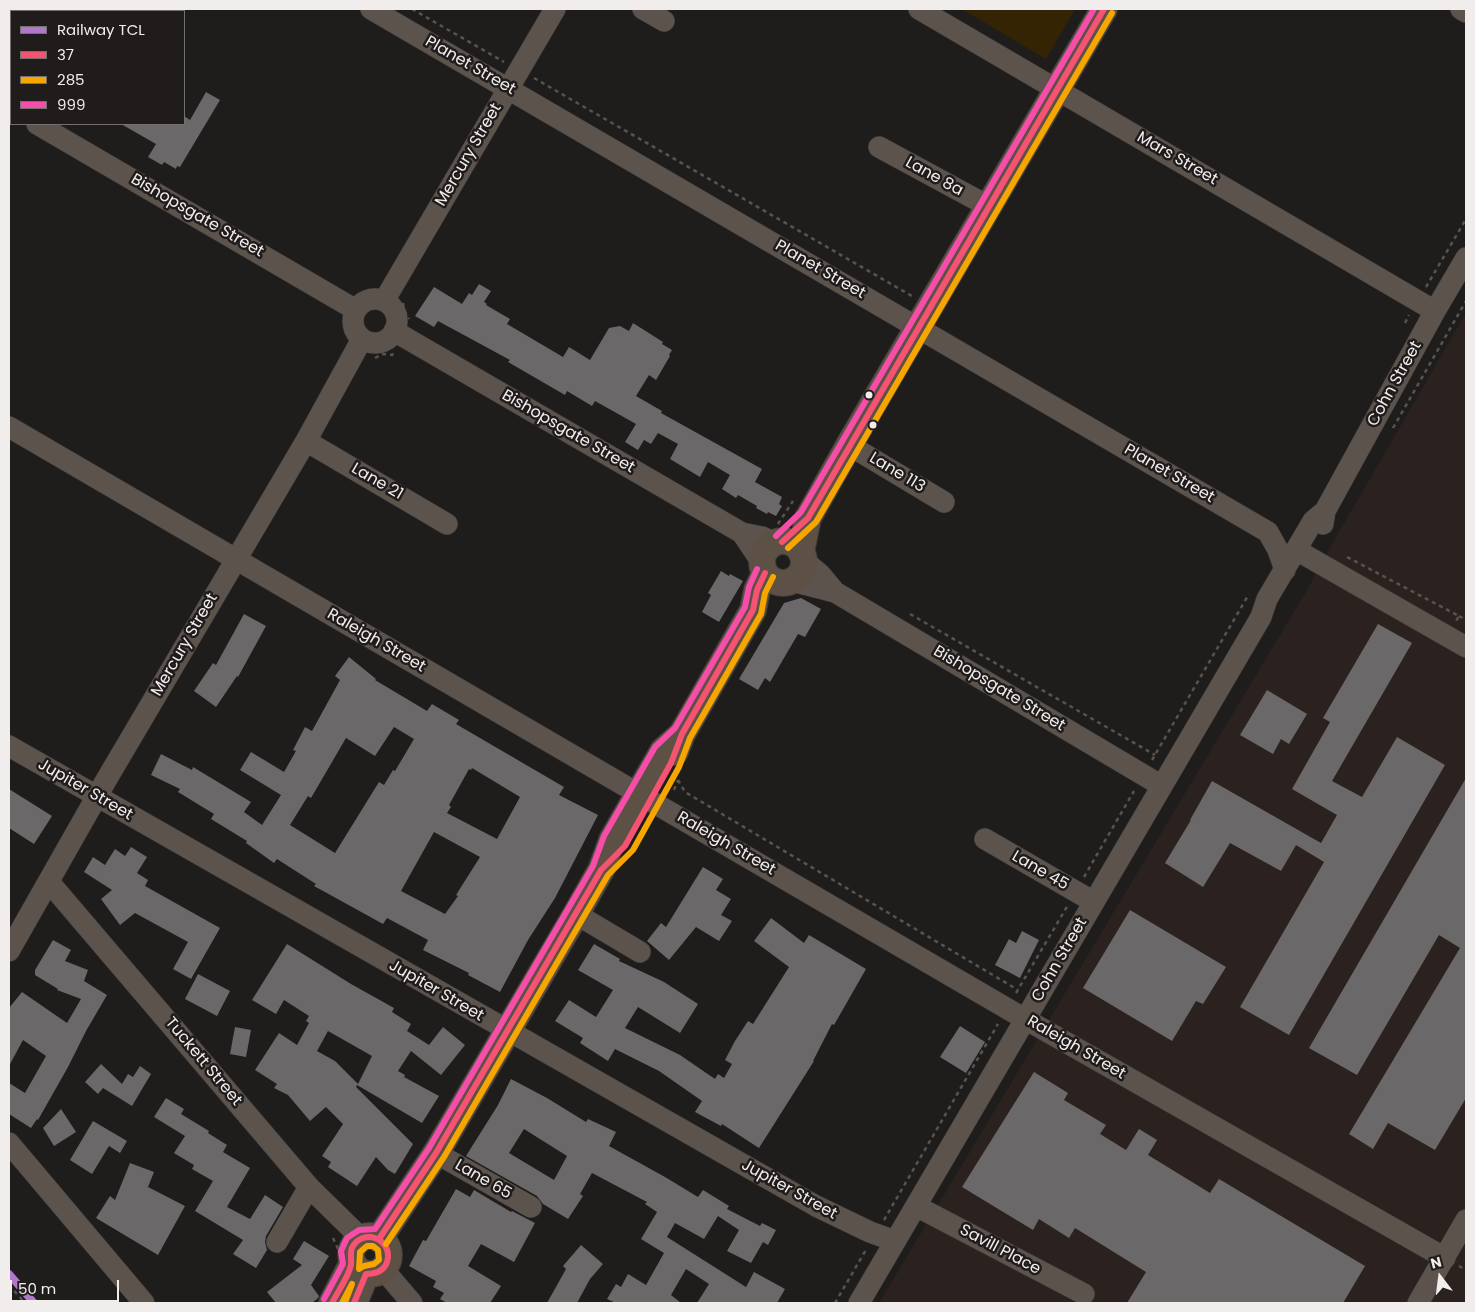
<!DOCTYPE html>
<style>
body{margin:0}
#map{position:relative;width:1475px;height:1312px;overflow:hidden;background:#1f1d1c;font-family:Poppins,sans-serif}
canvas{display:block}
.frame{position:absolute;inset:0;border:10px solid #f0edec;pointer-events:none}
.legend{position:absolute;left:10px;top:10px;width:175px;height:115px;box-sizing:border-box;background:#201c1b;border:1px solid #73706f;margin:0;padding:6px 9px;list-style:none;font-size:15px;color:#f0edec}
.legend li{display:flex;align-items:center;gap:10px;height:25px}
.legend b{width:25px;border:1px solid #73706f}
.north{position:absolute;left:1415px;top:1252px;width:50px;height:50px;-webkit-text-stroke:4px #201c1b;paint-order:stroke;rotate:345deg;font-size:14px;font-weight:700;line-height:20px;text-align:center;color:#f0edec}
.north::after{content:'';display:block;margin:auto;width:18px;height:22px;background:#f0edec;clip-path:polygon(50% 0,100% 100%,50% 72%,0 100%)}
.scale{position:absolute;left:10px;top:1280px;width:109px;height:22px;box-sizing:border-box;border:2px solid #f0edec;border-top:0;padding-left:6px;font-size:15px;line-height:18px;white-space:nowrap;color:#f0edec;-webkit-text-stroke:4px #201c1b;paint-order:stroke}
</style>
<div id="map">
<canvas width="1475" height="1312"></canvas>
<div class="frame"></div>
<ul class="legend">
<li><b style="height:6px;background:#b178c8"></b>Railway TCL</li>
<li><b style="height:6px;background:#f65372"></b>37</li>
<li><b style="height:6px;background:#f7a600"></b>285</li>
<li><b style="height:6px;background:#f54da8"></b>999</li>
</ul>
<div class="north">N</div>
<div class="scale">50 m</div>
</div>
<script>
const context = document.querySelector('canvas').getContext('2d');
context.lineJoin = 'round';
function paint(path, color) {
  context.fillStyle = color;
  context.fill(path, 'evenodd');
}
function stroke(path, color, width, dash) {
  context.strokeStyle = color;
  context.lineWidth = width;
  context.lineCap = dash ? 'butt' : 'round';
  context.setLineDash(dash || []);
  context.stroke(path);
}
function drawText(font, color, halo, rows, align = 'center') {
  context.font = font + ' Poppins,sans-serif';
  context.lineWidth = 5;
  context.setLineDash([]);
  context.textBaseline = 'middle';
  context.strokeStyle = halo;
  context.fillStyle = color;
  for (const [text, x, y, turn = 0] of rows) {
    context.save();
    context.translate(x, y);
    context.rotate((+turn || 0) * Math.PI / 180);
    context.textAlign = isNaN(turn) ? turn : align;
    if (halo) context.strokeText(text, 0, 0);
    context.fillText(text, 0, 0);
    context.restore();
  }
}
paint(new Path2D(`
 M1466,313V1303H879L1306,592L1331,546Z`), '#2b221f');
paint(new Path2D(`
 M962,9H1075L1046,59Z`), '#342404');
paint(new Path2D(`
 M206,92L220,100L180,167L177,166L176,169L164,162L162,165L148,157L156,144L121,124H184V116L190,120Z
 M479,284L491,291L484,302L487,304L486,305L510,319L507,324L563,357L569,347L590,360L609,328L620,326L629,331L633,323L663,342L662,344L672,350L669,355L670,356L656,380L649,375L636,396L662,411L661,413L762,469L755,482L782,497L779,504L782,506L776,516L768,512L767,514L756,508L757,506L738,495L736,498L722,489L730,475L708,462L700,477L670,459L678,444L658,433L651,444L644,440L638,450L625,442L636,424L595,401L592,406L567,391L565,395L508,362L510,360L438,321L434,327L415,316L434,287L462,304L469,293L472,295Z
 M721,571L729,576L730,574L743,581L719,622L702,612L711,595L708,593Z
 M801,598L821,609L805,637L798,634L770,682L765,678L758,690L739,679L784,603Z
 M244,614L266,626L238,677L237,676L216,707L194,691L213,663L216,665Z
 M1378,624L1412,643L1332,781L1362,797L1397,737L1445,765L1289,1035L1240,1007L1324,862L1296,845L1281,871L1230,843L1203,887L1165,863L1191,820H1190L1212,781L1321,843L1337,815L1292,789L1330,722L1323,718Z
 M349,657L376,679L375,680L427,711L432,704L459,720L456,724L564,787L559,795L598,815L555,898L528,940L500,992L468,975L469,973L423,950L428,940L387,918L383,924L314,886L316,884L277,859L274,863L246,843L247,841L211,819L214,814L178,792L180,789L151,775L161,754L192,770L193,767L251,802L244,812L262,825L281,795L240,770L251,752L284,772L296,751L293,750L305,727L312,731L340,680L335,676ZM394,727L414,739L395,771L393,770L384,785L379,782L335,853L290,825L308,796L311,798L346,738L375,756ZM472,768L520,797L497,839L447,813L451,807L449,805L469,769L471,770ZM434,832L480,857L456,895L458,896L445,914L401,891Z
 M1267,690L1307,714L1289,744L1281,739L1273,754L1240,735Z
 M1466,778V1098L1435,1150L1388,1123L1373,1149L1349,1134L1460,948L1439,935L1357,1075L1309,1048Z
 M9,789L52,816L34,844L9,828Z
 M131,847L147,857L137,873L148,880L145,886L220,928L191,979L173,969L188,942L135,913L120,925L101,899L112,890L84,872L93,857L105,865L115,849L125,856Z
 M703,867L723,879L716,890L731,899L721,915L732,921L719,941L696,927L669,960L647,941L661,923L666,927Z
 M1130,910L1226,967L1203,1004L1196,1001L1172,1041L1083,988Z
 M771,918L804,943L809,935L866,969L834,1025L832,1024L813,1061H814L759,1148L722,1124L721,1126L695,1112L702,1101L659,1071L615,1049L608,1061L580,1043L583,1038L555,1021L569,1000L596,1017L613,990L578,970L594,944L620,959L619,961L664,982L698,1004L680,1033L638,1007L625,1028L680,1055L715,1079L718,1074L724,1078L732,1064L725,1060L735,1041L748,1021L753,1024L789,967L754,941Z
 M1022,931L1039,940L1020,978L995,965L1009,939L1016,943Z
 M53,940L71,950L65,961L88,970L84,981L107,995L86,1031L68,1067L38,1120L37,1119L31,1128L9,1114V1083L25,1093L46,1056L23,1040L9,1066V1008L22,992L67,1023L81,999L57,990L58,989L35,975V970Z
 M287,944L351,984L394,1008L392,1012L411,1024L407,1031L429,1045L443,1027L465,1045L441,1075L411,1051L398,1071L405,1075L404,1077L439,1096L422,1123L357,1085L356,1087L413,1144L395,1174L388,1170L376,1157L357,1186L328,1167L331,1162L322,1156L343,1124L326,1107L310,1121L288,1095L274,1088L277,1084L255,1070L279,1033L297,1045L309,1023L306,1021L309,1016L284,1000L276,1014L252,1000ZM328,1031L372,1056L358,1084L335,1061L317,1051Z
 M198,974L230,991L217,1016L185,999Z
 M960,1026L985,1042L966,1073L940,1057Z
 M235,1027L251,1030L246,1057L230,1054Z
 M101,1064L122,1084L128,1074L133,1077L140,1066L151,1074L132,1106L103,1088L98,1094L85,1082Z
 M1034,1072L1068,1093L1064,1100L1106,1125L1100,1134L1126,1150L1139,1129L1157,1140L1148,1155L1210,1193L1219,1179L1365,1266L1343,1303H1127L1146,1272L1075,1228L1069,1238L1039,1219L1033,1230L962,1187Z
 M511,1079L547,1098L586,1122L588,1119L616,1132L609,1146L665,1177L698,1197L703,1190L729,1206L727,1209L760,1226L762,1223L776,1230L768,1245L763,1242L751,1263L727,1251L739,1230L718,1216L704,1239L675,1223L667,1237L746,1287L754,1272L785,1289L777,1303H697L709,1284L686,1269L671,1295L681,1303H616L607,1299L616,1284L621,1287L628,1274L646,1285L664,1253L641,1239L657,1212L645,1204L647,1202L592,1173L580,1194L583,1196L568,1219L543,1204L537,1196L466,1156L498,1105ZM524,1129L567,1156L554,1180L509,1153Z
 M166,1098L184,1109L181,1114L209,1131L208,1133L227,1145L223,1152L250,1168L227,1207L250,1219L265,1195L283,1207L266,1236L265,1242L267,1250L256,1268L233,1254L243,1240L195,1211L213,1181L192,1169L194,1165L174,1153L185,1136L154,1117Z
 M61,1109L76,1132L54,1146L43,1128Z
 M93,1121L127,1141L120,1153L109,1146L92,1174L70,1160Z
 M130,1163L154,1172L148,1187L185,1206L158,1255L96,1218L110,1196L115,1200Z
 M456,1189L470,1197L474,1190L511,1212L512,1211L535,1223L514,1262L481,1244L468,1266L501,1286L490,1303H447L440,1299L444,1293L433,1287L436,1281L409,1266L423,1240L426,1241Z
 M304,1241L329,1256L311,1285L319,1296L318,1298L312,1303H276L267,1292L302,1265L293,1259Z
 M581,1245L603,1264L590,1279L577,1303H547L566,1269L563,1266Z`), '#6a6868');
const minor = new Path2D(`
 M371,9L1268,532L1278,550L1285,570
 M643,9L664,21
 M919,9L1435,311
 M1461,9L1466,12
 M9,107L11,109
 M37,124L356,310
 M879,147L988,206
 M353 321a22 22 0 1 1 44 0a22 22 0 1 1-44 0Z
 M384,301L555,9
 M394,331L742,533L762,537L776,543
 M9,427L1025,1019L1445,1258
 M306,441L447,524
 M849,445L944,502
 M1323,524L1325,511L1435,311L1466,258
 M742,533L762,563
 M1305,555L1466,647
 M803,560L820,574L835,592
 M792,581L835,592L1162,786
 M9,746L816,1206L870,1232L895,1241
 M985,839L1094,902
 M49,882L309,1187L361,1238
 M576,914L640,952
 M9,951L105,782L306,441L362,339
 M9,1143L144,1303
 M436,1153L531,1207
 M916,1206L1084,1294
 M277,1242L309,1187
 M383,1269L412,1303
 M859,1303L1261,617L1267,599L1313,521L1325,511
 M1418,1303L1466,1220`);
const major = new Path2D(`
 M762 562a21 21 0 1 1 42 0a21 21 0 1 1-42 0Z
 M801,552L808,518L849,445L1104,9
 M675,752L682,734L753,610L757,590L765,573
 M351 1255a19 19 0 1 1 38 0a19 19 0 1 1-38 0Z
 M379,1239L436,1153L576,914L601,870L612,840L663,751L682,734
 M332,1303L352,1264
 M354,1303L366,1274`);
stroke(minor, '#3b3a3a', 22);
stroke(major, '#3b3a3a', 28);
stroke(new Path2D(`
 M412,9L504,62
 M534,78L912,296
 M1426,287L1466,219
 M403,303L404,310L409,319
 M1405,323L1409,315
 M375,358L383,354L392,355L395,351
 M1393,428L1466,301
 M778,524L793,501
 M1347,557L1459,616L1456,621
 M910,614L1155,755
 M1459,616L1466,620
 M1152,760L1249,594
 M678,780L685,792L1018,990
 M674,790L678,780
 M1084,877L1134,791
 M1016,993L1068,905
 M884,1220L998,1024
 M333,1238L339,1251
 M396,1258L400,1246
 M1459,1266L1466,1270
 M9,1285L25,1303
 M835,1303L867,1248`), '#58534e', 2.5, [4, 4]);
stroke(minor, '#5c534d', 21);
stroke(major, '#5d5146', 26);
stroke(new Path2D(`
 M782,542L808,518L1104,9
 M379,1239L436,1153L601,870L625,846L671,763L682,734L753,610L757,590L765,573
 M332,1303C338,1291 348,1278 351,1265C352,1258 349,1252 353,1246C364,1229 389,1238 388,1257C387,1270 377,1274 366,1274L354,1303`), '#f65372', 6);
stroke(new Path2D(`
 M788,548L816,522L1112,13
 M386,1244L444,1157L608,875L633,850L679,767L690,738L761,614L765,593L773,577
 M367,1246H373L378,1250L379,1260L374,1264L364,1266L359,1269L360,1252Z
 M342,1303L352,1284L346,1300`), '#f7a600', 6);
stroke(new Path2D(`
 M776,536L801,512L1094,9
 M324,1299L343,1264L341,1251L347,1238L359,1230L375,1229L429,1148L593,866L604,836L655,747L675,728L745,607L749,587L757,569`), '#f54da8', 6);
stroke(new Path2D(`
 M9,1274L34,1303`), '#b178c8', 8);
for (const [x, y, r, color] of [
 [869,395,4.5,"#f0edec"],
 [873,425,4.5,"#f0edec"]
]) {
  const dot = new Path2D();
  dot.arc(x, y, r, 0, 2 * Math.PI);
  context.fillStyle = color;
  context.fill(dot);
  stroke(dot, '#201c1b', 2);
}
drawText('16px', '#f0edec', '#201c1b', [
 ["Planet Street",470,66,30],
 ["Mercury Street",469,155,-60],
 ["Mars Street",1177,159,30],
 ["Lane 8a",934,177,29],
 ["Bishopsgate Street",197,216,30],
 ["Planet Street",820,270,30],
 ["Cohn Street",1395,384,-61],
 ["Bishopsgate Street",568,432,30],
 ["Lane 113",897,473,31],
 ["Planet Street",1169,474,30],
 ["Lane 21",377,482,30],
 ["Raleigh Street",376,641,30],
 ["Mercury Street",185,645,-60],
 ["Bishopsgate Street",999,689,31],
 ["Jupiter Street",85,790,30],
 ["Raleigh Street",726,844,30],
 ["Lane 45",1040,871,30],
 ["Cohn Street",1060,960,-60],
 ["Jupiter Street",436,991,30],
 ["Raleigh Street",1076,1048,30],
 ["Tuckett Street",203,1062,50],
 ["Lane 65",483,1180,30],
 ["Jupiter Street",789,1190,29],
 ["Savill Place",1000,1250,28]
]);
</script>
